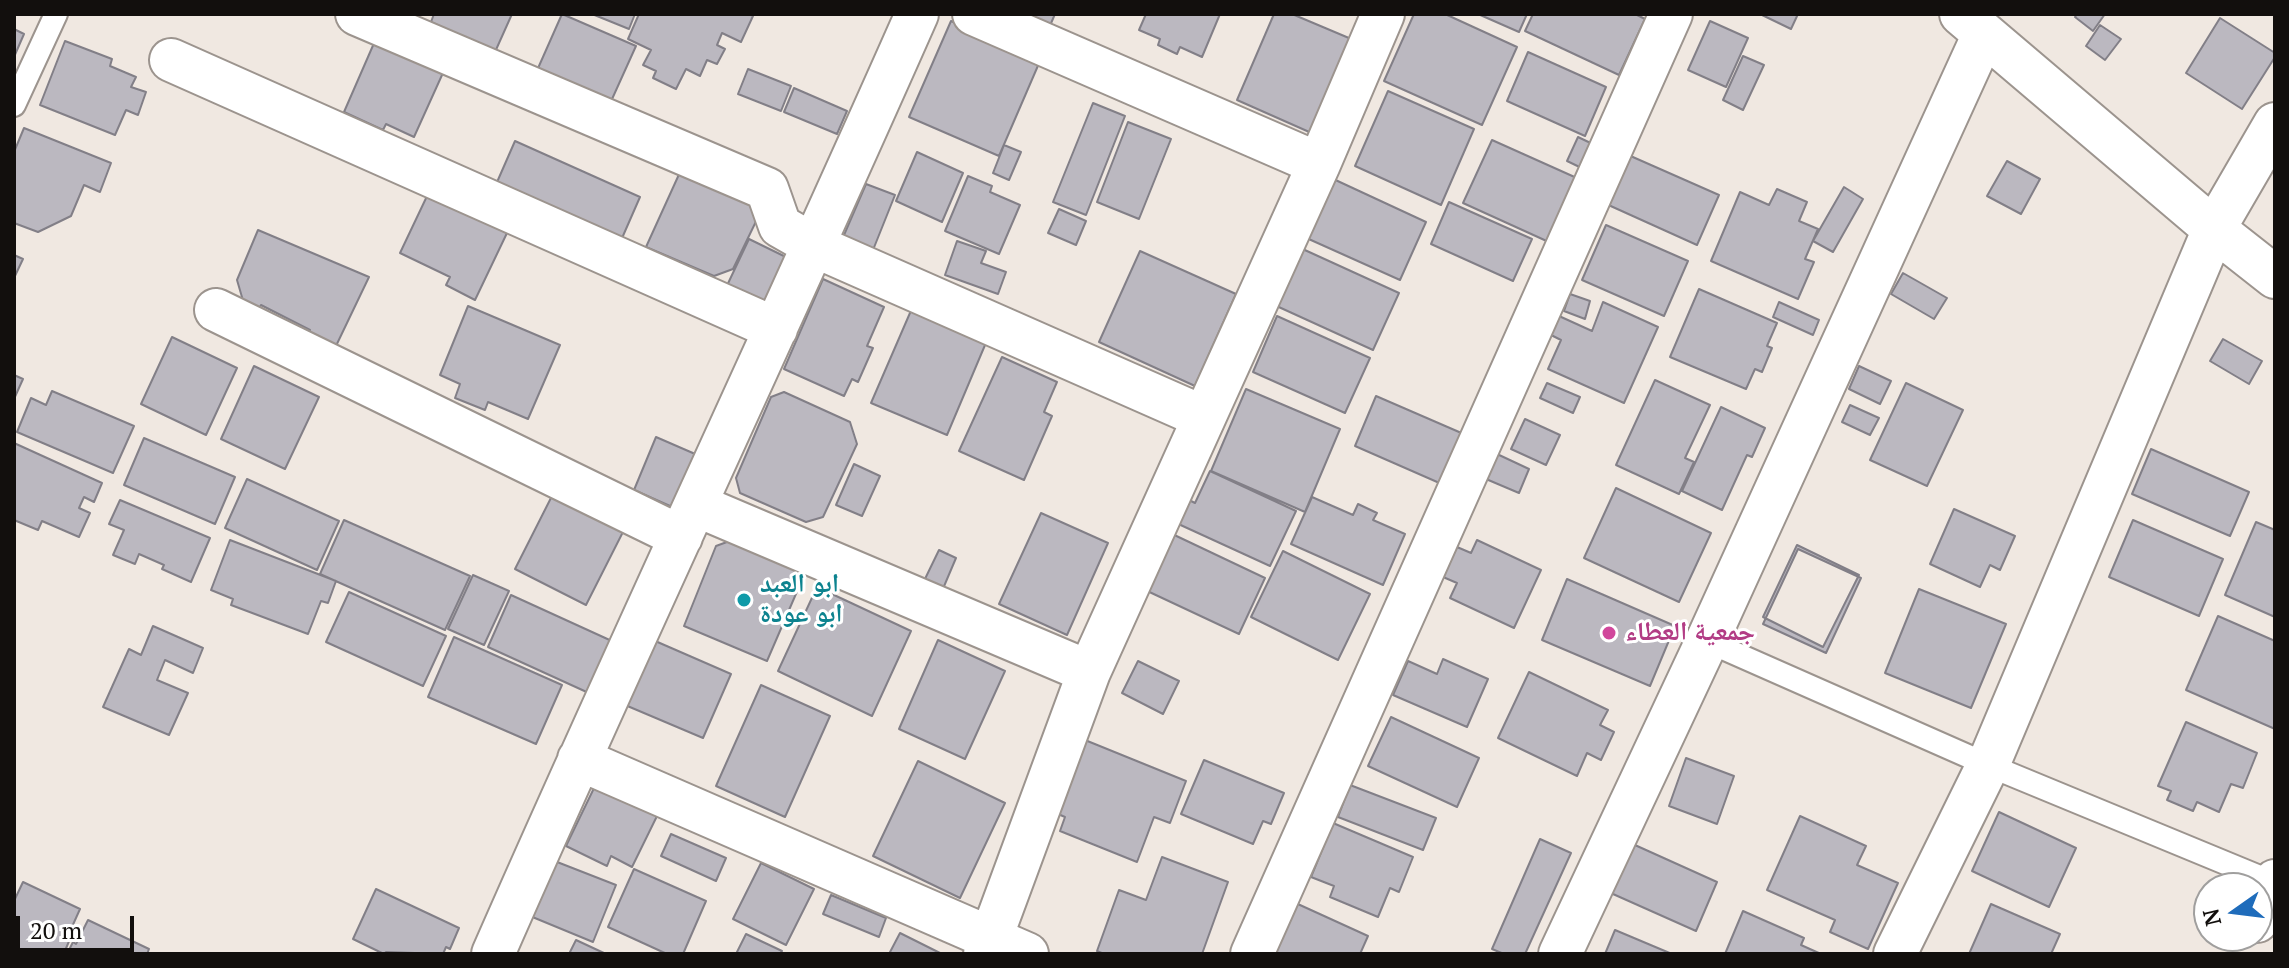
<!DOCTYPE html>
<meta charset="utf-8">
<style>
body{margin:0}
#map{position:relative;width:2289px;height:968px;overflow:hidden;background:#f0e8e1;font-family:"PT Serif",serif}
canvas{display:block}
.frame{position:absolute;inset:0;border:16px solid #120f0d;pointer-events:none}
.north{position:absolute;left:2193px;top:872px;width:80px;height:80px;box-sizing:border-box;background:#fff;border:2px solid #a09f9e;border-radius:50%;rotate:256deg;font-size:22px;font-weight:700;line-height:32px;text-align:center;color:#120f0d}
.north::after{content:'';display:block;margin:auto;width:28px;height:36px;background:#1f6cbb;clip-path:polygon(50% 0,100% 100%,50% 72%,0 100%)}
.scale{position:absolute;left:16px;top:916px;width:118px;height:36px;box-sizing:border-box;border:4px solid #120f0d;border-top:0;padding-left:10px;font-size:24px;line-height:28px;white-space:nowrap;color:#120f0d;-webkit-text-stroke:6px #fff;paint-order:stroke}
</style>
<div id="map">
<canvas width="2289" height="968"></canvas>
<div class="frame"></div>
<div class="north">N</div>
<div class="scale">20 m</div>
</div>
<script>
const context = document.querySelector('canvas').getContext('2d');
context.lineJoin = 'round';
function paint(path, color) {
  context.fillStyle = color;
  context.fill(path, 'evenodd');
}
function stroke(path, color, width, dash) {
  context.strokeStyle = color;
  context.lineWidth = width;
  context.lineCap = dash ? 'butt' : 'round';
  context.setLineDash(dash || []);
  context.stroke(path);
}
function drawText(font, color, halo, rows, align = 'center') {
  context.font = font + ' "PT Serif","Noto Naskh Arabic",serif';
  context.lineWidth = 6;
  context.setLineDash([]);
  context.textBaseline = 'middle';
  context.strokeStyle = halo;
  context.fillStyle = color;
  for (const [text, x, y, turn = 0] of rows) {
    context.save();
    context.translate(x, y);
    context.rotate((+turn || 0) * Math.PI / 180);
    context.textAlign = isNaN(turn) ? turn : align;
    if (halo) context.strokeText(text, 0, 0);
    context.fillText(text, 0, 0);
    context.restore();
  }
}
const building = new Path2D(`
 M434,14H512L495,52L431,22Z
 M562,14L636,46L608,108L535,75Z
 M592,14H635L629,29Z
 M639,14H749L753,16L741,42L722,33L717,45L725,49L717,64L707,60L700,76L686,69L676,89L653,78L656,71L643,65L651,50L628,39Z
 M1016,14H1055L1049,28Z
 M1146,14H1220L1202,57L1180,47L1177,54L1158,45L1160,39L1139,30Z
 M1274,14H1292L1356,41L1316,135L1237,100Z
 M1414,14H1445L1517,47L1482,125L1384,81Z
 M1478,14H1527L1519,32Z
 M1533,14H1635L1645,19L1619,75L1525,31Z
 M1760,14H1798L1791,29Z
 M2077,14H2105L2093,31L2075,17Z
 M2220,18L2275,53V57L2242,109L2186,73Z
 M951,21L1040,61L999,156L909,117Z
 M1710,21L1748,38L1726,87L1688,70Z
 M2100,25L2121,39L2105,60L2086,46Z
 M14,29L24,34L14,57Z
 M378,34L447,64L414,137L386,124L383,130L344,112Z
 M65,41L112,59L110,66L136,77L131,87L146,92L138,115L126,110L115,135L40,105Z
 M1528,52L1606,87L1585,136L1507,101Z
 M1743,56L1764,65L1743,110L1723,100Z
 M748,69L791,86L781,111L738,94Z
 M794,88L847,111L837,134L784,112Z
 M1388,91L1474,129L1441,205L1355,166Z
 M1093,103L1125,116L1086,215L1053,202Z
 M1128,122L1171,139L1139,219L1097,202Z
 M24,128L111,163L100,192L84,185L71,216L38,232L14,223V152Z
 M1578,137L1601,148L1590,172L1567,161Z
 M1492,140L1579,179L1551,243L1463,203Z
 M515,141L640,197L619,245L494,189Z
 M1004,145L1021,152L1009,180L993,173Z
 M917,152L963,173L942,222L896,201Z
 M1626,154L1719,195L1697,245L1604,203Z
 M2007,161L2040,179L2021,214L1987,196Z
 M681,170L762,209L733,269L714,276L646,247Z
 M968,176L992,186L990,192L1020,205L999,254L945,231Z
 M1329,177L1426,222L1400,280L1302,236Z
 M866,184L895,195L871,255L841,242Z
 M1844,187L1863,199L1833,252L1813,241Z
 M1777,189L1807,202L1799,221L1818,229L1805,259L1814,262L1798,299L1711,261L1740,192L1769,205Z
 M428,194L507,233L475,300L446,285L450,277L400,253Z
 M1449,202L1532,239L1513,281L1431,244Z
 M1059,209L1086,221L1076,245L1048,233Z
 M1606,225L1688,261L1664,316L1582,280Z
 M258,230L369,277L335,348L307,336L310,330L261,305L259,309L244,304L237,280Z
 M749,239L792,260L766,314L723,294Z
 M957,241L986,251L981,263L1006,272L998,294L945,275Z
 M1296,246L1399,293L1373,350L1270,303Z
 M1140,251L1236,294L1195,386L1099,342Z
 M14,255L23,259L14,278Z
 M1903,273L1947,298L1934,319L1891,294Z
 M823,279L884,307L867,346L873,348L858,382L852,379L844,396L784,369Z
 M1699,289L1777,323L1767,346L1772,348L1762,372L1755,369L1746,389L1670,357Z
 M1570,294L1590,301L1585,319L1564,311Z
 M1603,302L1658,327L1624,403L1548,369L1561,340L1551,335L1559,316L1592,331Z
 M1779,302L1819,320L1813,335L1773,317Z
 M468,306L560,345L528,419L488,402L485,410L455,398L460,384L440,375Z
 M913,306L988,338L947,435L871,403Z
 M1277,316L1370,358L1345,413L1253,372Z
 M172,337L237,368L206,435L141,404Z
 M2223,339L2262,361L2249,384L2210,361Z
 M1002,357L1057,382L1044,412L1052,416L1024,480L959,451Z
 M254,366L319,397L285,469L221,439Z
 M1859,366L1891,381L1880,404L1849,389Z
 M14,375L23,379L14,399Z
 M1655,380L1710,405L1685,458L1694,462L1679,494L1616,465Z
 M1547,383L1580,397L1573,413L1540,398Z
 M1906,383L1963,410L1927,486L1870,460Z
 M1246,389L1340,429L1305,512L1211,471Z
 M52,391L134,426L113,473L17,432L31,398L46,405Z
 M784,392L850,422L857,444L823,517L806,522L740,493L736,478L771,397Z
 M1376,396L1466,435L1444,485L1355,446Z
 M1850,405L1879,418L1870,435L1842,422Z
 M1721,407L1765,428L1752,457L1747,455L1722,510L1682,491Z
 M1525,419L1560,435L1546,465L1511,449Z
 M656,437L702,457L679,510L634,490Z
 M144,438L235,477L215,524L124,485Z
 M14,443L102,483L94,502L84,497L79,508L90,513L79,537L42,521L38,530L14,520Z
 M2151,449L2249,492L2230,536L2132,494Z
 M1497,454L1529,469L1519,493L1486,479Z
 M854,464L880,476L862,516L836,505Z
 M1210,471L1296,511L1270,566L1174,522L1185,498L1195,503Z
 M247,479L339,521L317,570L225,528Z
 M556,488L627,524L586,605L515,569Z
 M1616,488L1711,533L1679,602L1584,558Z
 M1312,497L1353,515L1358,504L1377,513L1373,520L1405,534L1383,585L1291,544Z
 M120,500L210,538L191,582L162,569L164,565L139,554L135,564L113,555L124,530L109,524Z
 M1954,509L2015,536L2000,570L1990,565L1980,587L1930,564Z
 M1041,513L1108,543L1067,635L999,604Z
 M344,520L470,576L445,630L320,574Z
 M2133,520L2223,559L2199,616L2109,577Z
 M2256,522L2275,530V617L2225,595Z
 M1168,532L1265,578L1239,634L1143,589Z
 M738,538L805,573L767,661L684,626L716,546Z
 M230,540L336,581L328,603L321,601L308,634L231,605L233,599L211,590Z
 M1477,540L1541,570L1514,628L1450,598L1457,583L1443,577L1457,547L1471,553Z
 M1797,545L1859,575L1823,647L1763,617Z
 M1798,549L1861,578L1826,653L1763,624Z
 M939,550L956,558L942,591L923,583Z
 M1283,551L1370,594L1338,660L1251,617Z
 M473,575L509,591L484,645L448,629Z
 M1567,579L1675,626L1650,686L1542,640Z
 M817,587L911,631L872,716L778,671Z
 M1919,589L2006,624L1971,708L1885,673Z
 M349,592L446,636L423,686L326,642Z
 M511,595L614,642L591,694L488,647Z
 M2218,616L2275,641V729L2186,690Z
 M153,626L203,648L193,673L165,660L157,680L188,693L169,735L103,707L129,649L141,655Z
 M454,637L562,685L536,744L428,697Z
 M646,637L731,674L703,738L618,702Z
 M938,640L1005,671L965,759L899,729Z
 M1443,659L1488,679L1467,727L1393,695L1408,661L1437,674Z
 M1138,661L1179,681L1163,714L1122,693Z
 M1529,672L1608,710L1600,725L1614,732L1601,760L1587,753L1577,776L1498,738Z
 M761,685L830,716L785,817L716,786Z
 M1391,717L1479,758L1457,807L1368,766Z
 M2186,722L2257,753L2243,788L2231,784L2219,812L2197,802L2193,811L2167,800L2171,791L2158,786Z
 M1080,738L1186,781L1170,823L1154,817L1137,862L1060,831L1065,817L1051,811Z
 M1686,758L1734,776L1717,824L1669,806Z
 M1204,760L1284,793L1271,824L1263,821L1253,844L1181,814Z
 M918,761L1005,803L960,898L873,856Z
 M596,784L658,814L632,867L611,856L607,866L566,846Z
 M1350,785L1436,818L1423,850L1338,817Z
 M1999,812L2076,848L2049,907L1972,871Z
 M1800,816L1866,846L1857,865L1898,883L1868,949L1830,932L1835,920L1767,890Z
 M1333,823L1413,857L1399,892L1390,888L1378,917L1330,897L1334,886L1311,877Z
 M671,834L726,858L716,881L661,856Z
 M1540,839L1571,853L1525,954H1504L1492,949Z
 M1626,841L1717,882L1696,931L1604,890Z
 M1162,857L1228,882L1202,954H1104L1097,951L1119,890L1146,900Z
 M552,860L616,885L593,942L530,916Z
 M761,863L814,889L786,945L733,919Z
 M634,869L706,901L683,954H667L608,927Z
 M23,882L80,909L67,938L70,939L64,953L57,950L55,954H14V901Z
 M376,889L459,928L450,949L446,947L443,954L386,952L384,954L353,939Z
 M831,895L886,918L879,937L823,914Z
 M1289,900L1368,936L1360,954H1265Z
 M1991,904L2060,934L2051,954H1969Z
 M1743,911L1804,938L1801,945L1821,954H1725Z
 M88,920L149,949L147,954H67L73,942L76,944Z
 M1615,930L1672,954H1605Z
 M900,933L942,954H889Z
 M746,934L782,951L780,954H736Z
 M576,940L606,954H569Z`);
paint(building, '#bbb8c0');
stroke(building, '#827f87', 2);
const lane = new Path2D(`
 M14,105L56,14
 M1707,641L1988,765L2274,883`);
const street = new Path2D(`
 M357,14L767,189L780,226L815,246L1203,417
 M974,14L1319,164
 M1961,14L2214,229L2275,277
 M171,60L776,329
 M216,310L681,537
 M696,505L1089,672
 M579,759L1027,954
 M2257,921L2275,881
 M493,954C631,639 778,329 917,14
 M985,954L1089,672L1319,164L1383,14
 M1252,954L1671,14
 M1560,954L1707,641L1984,34
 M1895,954L1988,765L2214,229L2275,124`);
stroke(lane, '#9c948e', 26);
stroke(street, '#9c948e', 46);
stroke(lane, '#fff', 22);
stroke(street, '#fff', 42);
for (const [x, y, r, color] of [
 [744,600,8,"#0f9aa8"],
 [1609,633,8,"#d1479c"]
]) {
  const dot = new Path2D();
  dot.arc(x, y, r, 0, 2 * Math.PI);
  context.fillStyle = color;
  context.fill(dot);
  stroke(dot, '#fff', 3);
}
drawText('bold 26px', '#0d838f', '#fff', [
 ["ابو العبد",760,585],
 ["ابو عودة",760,615]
], 'left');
drawText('bold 26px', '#b23c85', '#fff', [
 ["جمعية العطاء",1625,633]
], 'left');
</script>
